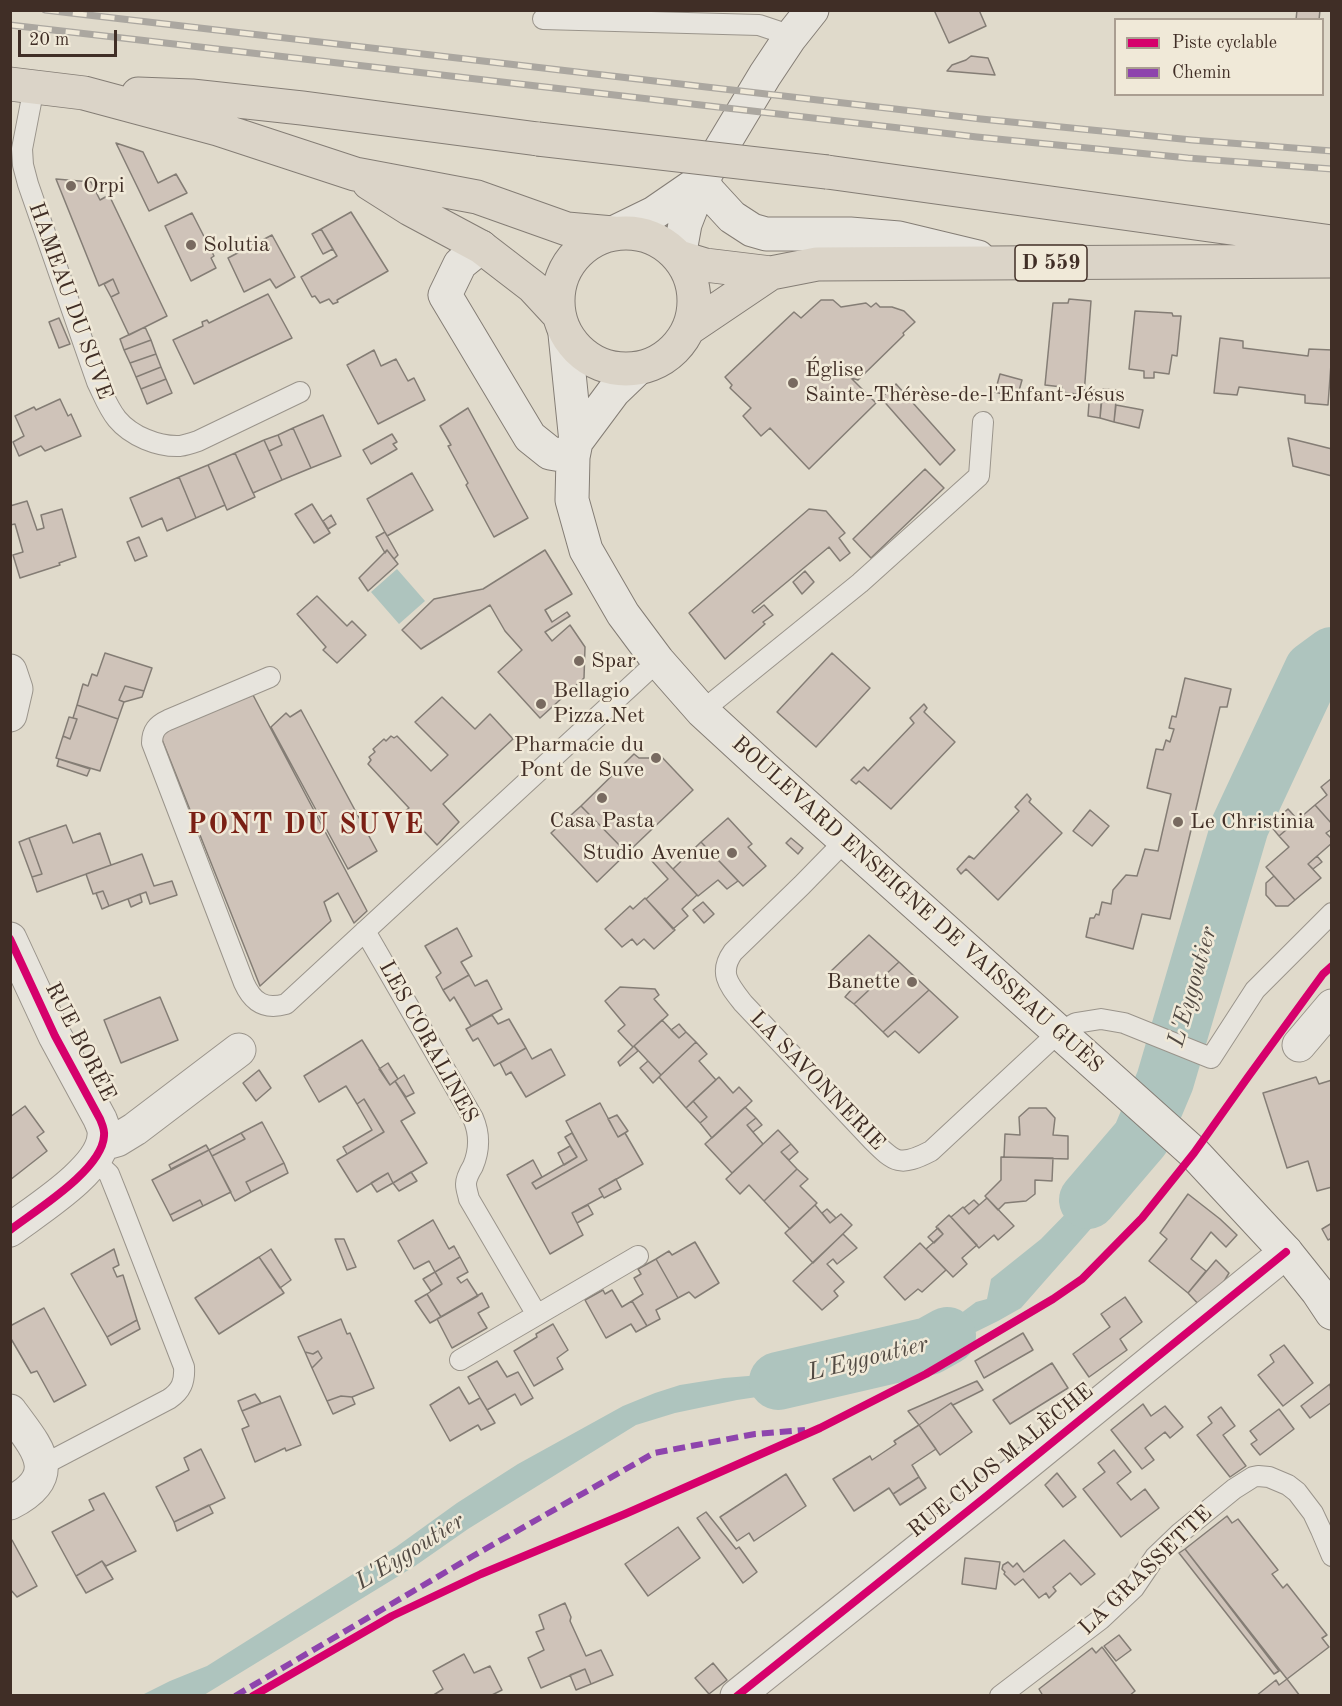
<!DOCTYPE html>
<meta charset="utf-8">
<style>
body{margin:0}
#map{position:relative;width:1342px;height:1706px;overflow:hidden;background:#e0dacb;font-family:"Old Standard TT",serif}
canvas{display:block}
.frame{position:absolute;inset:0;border:12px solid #402e26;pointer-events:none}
.legend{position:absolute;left:1114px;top:18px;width:210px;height:78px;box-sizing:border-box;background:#f0e9d8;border:2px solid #aa9e91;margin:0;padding:8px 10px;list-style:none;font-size:18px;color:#402e26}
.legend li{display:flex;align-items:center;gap:12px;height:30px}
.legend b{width:30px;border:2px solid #aa9e91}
.scale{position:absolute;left:18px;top:30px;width:99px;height:27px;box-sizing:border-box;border:3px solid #402e26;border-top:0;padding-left:8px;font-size:18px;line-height:21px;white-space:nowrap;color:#402e26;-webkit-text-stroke:4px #f0e9d8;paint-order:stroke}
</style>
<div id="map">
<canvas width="1342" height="1706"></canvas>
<div class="frame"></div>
<ul class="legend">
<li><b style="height:8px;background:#d6006c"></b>Piste cyclable</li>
<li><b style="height:8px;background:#8e44ad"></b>Chemin</li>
</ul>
<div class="scale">20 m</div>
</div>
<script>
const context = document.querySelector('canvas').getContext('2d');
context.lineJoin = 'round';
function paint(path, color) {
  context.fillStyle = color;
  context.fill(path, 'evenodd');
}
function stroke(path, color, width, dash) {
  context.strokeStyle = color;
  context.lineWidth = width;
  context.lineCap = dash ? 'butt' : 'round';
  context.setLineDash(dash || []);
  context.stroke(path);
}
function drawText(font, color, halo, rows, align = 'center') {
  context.font = font + ' "Old Standard TT",serif';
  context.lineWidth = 5;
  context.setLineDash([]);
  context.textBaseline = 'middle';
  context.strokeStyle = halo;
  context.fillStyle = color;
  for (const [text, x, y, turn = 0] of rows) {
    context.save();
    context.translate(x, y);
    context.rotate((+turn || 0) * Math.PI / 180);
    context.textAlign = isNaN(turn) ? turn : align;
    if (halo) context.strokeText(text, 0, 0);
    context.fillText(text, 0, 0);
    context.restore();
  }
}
paint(new Path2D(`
 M397,569L425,601L399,624L371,592Z
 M1123,1122L1153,1151L1131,1183L1021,1308L998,1321L878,1380L839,1390L770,1395L737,1400L675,1413L636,1425L468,1529L415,1566L204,1695H142L170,1681L207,1666L396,1547L457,1503L518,1464L623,1406L655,1393L680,1385L724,1378L797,1372L865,1362L925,1340L976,1302L987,1299L991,1279L1041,1239L1081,1198L1104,1170L1116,1135Z`), '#aec4be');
stroke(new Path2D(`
 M1088,1200L1141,1138L1165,1081L1240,826L1313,670L1332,656
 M778,1381L929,1346L947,1336`), '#aec4be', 58);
const building = new Path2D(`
 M934,10H979L986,26L949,43Z
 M1297,10H1320L1319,20H1296Z
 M971,56L988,58L995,75L947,71L952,65L966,60Z
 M116,143L143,152L158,183L176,174L187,193L149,211Z
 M56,179L91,182L100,200L109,195L167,316L129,335L111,297L119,293L113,279L99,286Z
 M351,212L388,271L337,300L338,302L333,304L329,299L320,303L315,296L312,297L301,277L337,256L321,229Z
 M192,213L214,256L211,258L216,268L191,281L165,226Z
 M321,229L333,249L323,254L312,234Z
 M272,235L295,277L276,288L270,279L244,292L228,258Z
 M113,279L119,293L111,297L104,284Z
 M268,294L292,338L194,384L173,340L203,326L202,322L207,320L209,323Z
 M1069,299L1091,301L1084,395L1061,392L1062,387L1045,385L1053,303H1068Z
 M821,300H833L841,307L866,303L871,307L876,303L880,307H892L904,311L915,322L903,333L904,335L858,380L851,378L876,403L809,469L770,428L761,436L743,416L751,408L730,388L732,385L725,377L794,312L801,318Z
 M1135,311L1172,313L1173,316H1181L1177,356L1172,355L1169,374L1154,372V378H1144V371L1129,369Z
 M59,318L70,344L59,348L49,322Z
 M145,327L151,340L124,350L120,339Z
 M1220,338L1243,341V348L1308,356L1309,349L1332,350L1328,405L1305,403V395L1239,387L1237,395L1214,393Z
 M151,340L156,354L130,363L124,350Z
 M374,350L381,366L396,359L408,381L414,378L425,400L378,424L347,365Z
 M156,354L161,367L136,377L130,363Z
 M161,367L166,379L141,389L136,377Z
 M1000,374L1022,380L1017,398L995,392Z
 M166,379L172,393L147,404L141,389Z
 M896,384L955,450L940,465L881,398Z
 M1103,389L1117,390L1114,422L1100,418Z
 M1090,390H1102L1100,418L1088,416Z
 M60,399L68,416L71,414L81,436L45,451L41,446L19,456L13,442L24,436L15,416L34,407L36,410Z
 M1116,405L1143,410L1139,428L1114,422Z
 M468,408L528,518L494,537L466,485L468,483L448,446L451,445L440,426Z
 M323,415L341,456L311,468L293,428Z
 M293,428L311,468L282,480L269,451L282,445L278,435Z
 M392,434L397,442L393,444L397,449L371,464L363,450Z
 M278,435L282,445L269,451L264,440Z
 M1288,438L1332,449V476L1293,466Z
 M264,440L282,480L253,493L235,453Z
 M235,453L255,497L227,510L208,465Z
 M208,465L225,505L196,518L179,477Z
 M925,469L944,488L871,558L853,539Z
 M412,473L433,510L387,536L367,499Z
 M179,477L196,518L167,531L162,518L142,527L130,498Z
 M27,501L37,530L44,528L41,515L62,509L76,557L59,563L60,565L20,578L13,555L23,552L15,524L10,525V506Z
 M312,504L330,533L314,543L295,514Z
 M809,509L826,511L845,533L839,538L850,553L840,561L829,547L752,611L754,613L764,605L773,615L763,622L765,624L725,659L689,613Z
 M331,515L336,524L328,529L323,521Z
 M385,532L398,555L394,559L387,550L385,553L376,537Z
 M139,537L147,556L135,561L127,542Z
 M387,550L398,564L368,591L359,578Z
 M545,550L572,594L545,610L552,622L567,612L570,616L545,632L552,641L570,625L585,647L584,678L540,718L498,672L522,650L505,631L490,605L421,649L402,630L434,599L483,589Z
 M805,571L814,582L802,594L793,582Z
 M317,596L347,626L352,621L366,635L337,663L323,650L326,647L297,614Z
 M105,653L152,668L144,691L125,686L119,700L124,702L118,719L77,705L83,684L88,686L92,674L97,676Z
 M832,653L870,688L816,747L777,712Z
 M1185,678L1231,689L1227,707H1220L1170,919L1142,914L1133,949L1086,937L1090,918H1094L1096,914L1099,915L1102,902L1111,904L1113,890L1126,875L1137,876L1145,849L1158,851L1171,794L1147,788L1156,749L1163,750L1166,740L1170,742L1174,729L1169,728L1172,716L1176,717Z
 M125,686L144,691L142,697L124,702L119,700Z
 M253,695L367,911L354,923L338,893L324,902L331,921L260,986L159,732Z
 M442,697L475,729L490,714L513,739L443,804L459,822L437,845L405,811L409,808L368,764L371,760L369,757L375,752L373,749L384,739L386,741L391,736L394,738L397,736L431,771L448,755L415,722Z
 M924,704L927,708L924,712L955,742L891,809L859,781L856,784L851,780L864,767L868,771L914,723L910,718Z
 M77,705L118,719L100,771L56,758L63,736L70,739L77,719L73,718Z
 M301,710L377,851L348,869L271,727L286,713L290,717Z
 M69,717L77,719L70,739L63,736Z
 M658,753L693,790L627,853L581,806L634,754L639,758H654Z
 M59,759L90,769L87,776L57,766Z
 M1332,778V824L1315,805L1327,795L1321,787Z
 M1027,794L1031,799L1029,802L1062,833L998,900L966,869L961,874L957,869L969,856L974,859L1019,811L1015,807Z
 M1315,805L1332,824V829L1326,833L1332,839V843L1308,864L1321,878L1295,900L1266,867L1289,847L1279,836Z
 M581,806L627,853L597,882L551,833Z
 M1288,809L1298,820L1279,836L1270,825Z
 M1090,810L1109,826L1092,846L1073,831Z
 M728,818L752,844L748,847L766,866L743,886L701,842Z
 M66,825L73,843L100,833L111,865L37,892L32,877L42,874L29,838Z
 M29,838L42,874L32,877L19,842Z
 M791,838L803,848L798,854L786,843Z
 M701,842L738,881L727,889L718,880L698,896L673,869Z
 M658,853L697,895L682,909L688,916L673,929L646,899L668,879L651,860Z
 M142,854L154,886L172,881L177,895L150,904L146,892L109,906L103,891L93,894L86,874Z
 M1317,856L1322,862L1313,869L1308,864Z
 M1274,876L1295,900L1288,906H1276L1266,895V883Z
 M103,891L109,906L102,909L96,893Z
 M140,894L142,902L131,907L128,899Z
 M645,898L675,930L654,949L644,939L637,945L632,939L622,947L605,929L630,906L633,909Z
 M703,902L714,914L704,923L693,910Z
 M457,928L472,956L461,962L469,975L443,990L436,977L441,973L425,946Z
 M869,935L899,962L854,1004L845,997L851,990L830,972Z
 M899,962L929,990L883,1032L854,1004Z
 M469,975L475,986L487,980L502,1009L471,1026L454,997L450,1001L443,990Z
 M620,987L655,989L659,995L654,999L668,1015L633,1047L618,1031L625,1025L605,1001Z
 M929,990L958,1017L919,1053L895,1031L888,1037L883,1032Z
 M160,997L178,1040L121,1063L104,1020Z
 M492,1015L498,1024L509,1019L526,1048L494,1066L478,1038L473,1041L466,1029Z
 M662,1020L679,1038L686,1032L696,1042L661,1075L634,1046Z
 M679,1024L686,1032L679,1038L671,1030Z
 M362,1040L390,1085L395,1081L415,1113L401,1121L427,1163L393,1183L388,1173L357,1192L337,1160L384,1132L364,1099L357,1104L346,1086L319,1102L304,1076Z
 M696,1042L707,1054L699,1061L716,1080L686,1108L659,1077Z
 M634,1046L638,1051L620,1066L618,1062Z
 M526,1048L532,1059L551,1049L565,1075L526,1097L511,1072L506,1075L500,1063Z
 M648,1061L661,1075L653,1083L640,1068Z
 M388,1063L398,1079L390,1085L379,1069Z
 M259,1070L271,1088L256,1101L243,1083Z
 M404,1075L414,1093L406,1097L395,1081Z
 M719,1077L733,1093L739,1087L752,1101L712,1138L700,1123L707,1117L693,1101Z
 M1316,1077L1319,1084L1332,1080V1187L1317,1191L1308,1161L1287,1168L1263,1093Z
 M364,1099L384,1132L347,1154L343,1147L372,1130L357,1104Z
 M693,1101L707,1117L700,1123L686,1108Z
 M600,1103L618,1137L625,1133L643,1164L599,1189L603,1196L572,1213L583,1235L550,1254L507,1175L533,1160L542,1177L532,1183L536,1189L587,1160L566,1121Z
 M25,1106L44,1132L37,1137L47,1151L10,1180V1117Z
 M745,1107L756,1118L747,1125L763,1144L732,1173L705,1144Z
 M1029,1108H1046L1055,1118L1053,1135L1068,1136V1159L1004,1157L1005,1134L1020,1135L1019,1117Z
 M617,1115L628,1131L618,1137L608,1119Z
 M756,1118L762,1125L753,1132L747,1125Z
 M262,1122L284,1163L246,1182L251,1192L235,1201L212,1156L245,1139L241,1133Z
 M778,1130L791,1144L781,1152L797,1169L764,1201L749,1185L740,1194L726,1179Z
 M241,1133L245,1139L212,1156L209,1150Z
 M572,1133L587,1160L536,1189L532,1183L577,1157L565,1137Z
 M791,1144L798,1152L789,1160L781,1152Z
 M206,1145L209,1150L171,1169L169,1165Z
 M570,1146L577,1157L564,1165L558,1153Z
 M209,1150L231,1192L203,1206L200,1200L170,1215L152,1180Z
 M1001,1157L1053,1158L1052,1181L1035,1180V1194L1026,1201L1005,1203L998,1210L985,1196L1001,1180Z
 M284,1163L288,1173L251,1192L246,1182Z
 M797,1169L808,1179L800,1186L817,1203L790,1229L764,1201Z
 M411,1172L417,1181L399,1191L393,1183Z
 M388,1173L393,1183L377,1192L371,1183Z
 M616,1179L621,1189L604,1198L599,1189Z
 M1188,1194L1220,1219L1237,1235L1226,1247L1211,1232L1191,1259L1206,1271L1188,1293L1149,1261L1167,1239L1160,1233Z
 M987,1198L1014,1226L998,1240L994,1235L979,1248L951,1217L963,1207L969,1214Z
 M200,1200L203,1206L173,1221L170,1215Z
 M974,1200L979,1205L969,1214L964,1208Z
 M588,1205L593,1214L577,1223L572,1213Z
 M815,1205L830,1223L841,1214L852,1225L813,1263L785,1233Z
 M827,1209L836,1218L830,1223L822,1213Z
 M949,1215L977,1245L962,1258L967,1264L953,1277L926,1249L943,1234L936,1227Z
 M433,1220L449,1249L454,1246L460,1257L435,1272L429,1261L414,1269L398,1241Z
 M1332,1223V1238L1328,1240L1322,1229Z
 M938,1228L943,1234L934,1243L928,1237Z
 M843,1234L857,1248L837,1264L833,1259L827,1264L844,1282L834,1291L838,1296L822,1310L793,1281Z
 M335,1239H344L356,1267L347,1270Z
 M695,1242L719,1283L695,1298L689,1292L678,1298L656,1259L669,1251L672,1255Z
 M920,1243L946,1270L922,1292L918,1289L905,1300L884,1277Z
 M114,1249L119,1265L113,1268L117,1277L123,1275L137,1320L107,1337L71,1274Z
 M271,1249L291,1280L280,1288L259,1257Z
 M259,1257L284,1293L219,1334L195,1298Z
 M460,1257L468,1272L457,1278L461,1283L467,1279L478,1296L441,1317L427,1294L442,1284L435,1272Z
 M656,1259L678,1298L656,1310L660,1319L647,1326L632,1301L643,1294L634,1278L641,1274L638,1269Z
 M1216,1260L1229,1273L1213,1300L1202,1308L1188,1293Z
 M435,1272L442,1284L431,1291L423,1279Z
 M603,1290L605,1294L612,1290L622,1307L632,1301L647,1326L636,1332L631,1324L606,1338L585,1300Z
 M482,1293L489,1307L478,1313L487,1328L452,1348L437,1319Z
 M427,1294L441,1317L430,1323L415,1301Z
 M1125,1297L1142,1322L1120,1339L1127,1350L1089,1377L1073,1354L1110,1327L1101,1314Z
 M44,1308L86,1385L54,1402L37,1371L31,1373L10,1337V1326Z
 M341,1319L347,1334L350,1333L374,1388L352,1397L341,1396L327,1401L312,1368L322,1358L318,1351L313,1354L305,1352L298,1337Z
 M137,1320L140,1329L111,1345L107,1337Z
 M553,1324L568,1350L557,1358L563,1369L534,1386L514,1351L537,1337L536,1334Z
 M1023,1333L1033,1350L984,1378L975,1361Z
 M1284,1345L1313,1383L1283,1406L1258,1375L1274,1362L1270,1355Z
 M318,1351L322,1358L312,1368L305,1352L313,1354Z
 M497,1361L507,1377L518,1372L533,1398L521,1405L515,1394L487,1410L468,1377Z
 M1052,1363L1068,1388L1010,1424L993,1400Z
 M977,1381L983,1390L953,1405L951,1403L919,1425L908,1411Z
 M1330,1384L1332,1402L1310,1418L1301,1406Z
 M459,1387L469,1404L480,1398L495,1423L481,1430L478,1425L450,1441L430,1405Z
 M255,1394L261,1403L242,1411L238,1401Z
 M280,1396L301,1445L286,1451L285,1448L255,1462L242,1429L249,1426L242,1411Z
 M341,1396L352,1397L355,1404L333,1414L327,1401Z
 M951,1403L972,1432L940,1455L919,1425Z
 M1143,1404L1151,1416L1165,1406L1183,1427L1170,1438L1165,1432L1145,1448L1154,1460L1142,1469L1111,1430Z
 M1221,1407L1235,1426L1223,1435L1246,1466L1230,1477L1197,1435L1212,1423L1208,1417Z
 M1279,1409L1294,1429L1260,1455L1251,1444L1257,1440L1250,1431Z
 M919,1425L936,1449L912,1465L919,1477L893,1494L889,1488L854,1511L833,1479L870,1456L872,1460L896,1444L894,1441Z
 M201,1449L225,1498L174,1522L156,1487L189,1470L184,1458Z
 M1114,1450L1131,1472L1117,1483L1131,1500L1145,1489L1159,1508L1121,1537L1083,1489L1105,1472L1098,1463Z
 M1057,1473L1076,1497L1063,1507L1045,1485Z
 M786,1474L806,1506L754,1541L749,1533L737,1541L720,1517Z
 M919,1477L926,1488L900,1505L893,1494Z
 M104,1493L136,1551L106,1566L102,1561L76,1576L52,1532L94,1510L89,1500Z
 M209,1505L213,1513L177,1531L174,1522Z
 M706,1512L736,1549L739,1547L757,1572L743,1583L697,1518Z
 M1227,1516L1232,1523L1238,1519L1278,1570L1272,1574L1283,1588L1287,1584L1327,1635L1322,1638L1329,1647L1287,1679L1185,1549Z
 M678,1527L700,1558L648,1596L625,1564Z
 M12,1540L37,1586L17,1597L10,1589V1541Z
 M1064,1540L1095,1574L1081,1585L1070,1573L1053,1587L1056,1591L1049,1598L1046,1593L1039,1598L1023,1579L1015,1585L1004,1574L1005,1572L1002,1569L1003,1565L1008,1562L1013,1567L1017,1563L1024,1572Z
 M1185,1549L1279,1671L1274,1674L1179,1553Z
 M965,1558L1000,1562L996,1589L962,1584Z
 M102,1561L113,1579L86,1593L76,1576Z
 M565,1603L571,1617L570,1621L586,1656L601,1650L613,1675L591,1684L585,1669L541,1688L528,1658L544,1650L536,1632L544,1629L539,1615Z
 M1119,1635L1131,1650L1116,1661L1104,1646Z
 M1102,1647L1135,1691L1129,1696H1043L1039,1689L1092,1648L1096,1653Z
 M464,1654L474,1673L490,1666L502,1690L490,1696H432L443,1689L433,1671Z
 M713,1663L727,1680L709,1694L695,1678Z
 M585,1669L591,1684L576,1690L570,1675Z
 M1287,1679L1300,1696H1256L1276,1680L1279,1685Z`);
paint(building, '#cfc3b9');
stroke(building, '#847d75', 1.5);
const lane = new Path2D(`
 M543,19L759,25L792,36
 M34,87L22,149L23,165L28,184L97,382C103,394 108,408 117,419C131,436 158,447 180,446C186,445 192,443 198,441L300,392
 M270,677L168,720C157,725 152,731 152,743L244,983C253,1003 265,1010 286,1004L658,661
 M702,711L860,583L979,476L983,422
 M845,841L802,885L733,952C718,973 729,985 743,1003L872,1140C895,1163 900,1167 931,1151L1059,1032L1076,1023L1101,1019L1124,1023L1211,1058L1255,990L1332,913
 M365,931L473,1118C480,1134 480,1149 473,1166C470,1171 466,1178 466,1184C466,1189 468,1194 469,1199L537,1315
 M460,1360L638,1256
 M43,1465L169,1399C181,1391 185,1382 184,1367L119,1199L109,1174L94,1160
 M1000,1696L1101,1619L1134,1588L1155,1557L1180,1533L1234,1489L1253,1477L1258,1476L1269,1477L1288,1485L1297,1492L1313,1513L1321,1530L1332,1556`);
const street = new Path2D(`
 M10,671L16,689L10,715
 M10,939L55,1036L100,1119C102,1124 105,1130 104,1136C102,1170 36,1210 10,1230
 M1299,1045L1332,1006
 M103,1144L117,1140L135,1129L239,1050
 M10,1411C36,1447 65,1475 10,1503
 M737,1696L989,1494L1286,1252`);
const secondary = new Path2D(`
 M702,180L709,192L732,217L752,230L766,234H850L899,238L978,257
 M613,233L654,213L702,180
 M481,247L460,264L445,295L530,437L550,453L573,457
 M679,257L685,224L702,180L765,75L789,39L812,10
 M565,334L576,442
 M637,369L614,391L576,442L573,457L572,500L586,550L623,614L658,661L702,711L764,768L1194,1153L1286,1252L1318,1292L1332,1313`);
const primary = new Path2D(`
 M10,84L84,93L218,129L355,174L477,197L567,229L613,233
 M138,94L192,96L302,108L538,139
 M827,172L1332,242
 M369,183L410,209L481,247L533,287L558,314
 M558 301a68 68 0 1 1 136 0a68 68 0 1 1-136 0Z
 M679,257L705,265L771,273L817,264L1332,261
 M688,329L771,273`);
stroke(lane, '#9a948b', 22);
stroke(street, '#9a948b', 35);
stroke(secondary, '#847d75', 35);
stroke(primary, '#847d75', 35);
stroke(lane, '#e7e4dd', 20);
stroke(street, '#e7e4dd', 33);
stroke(secondary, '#e7e4dd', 33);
stroke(primary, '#dbd4c8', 33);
const rail = new Path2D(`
 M45,10L981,119L1192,140L1332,151
 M10,25L977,137L1188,158L1332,169`);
stroke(rail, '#aba7a0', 7);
stroke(rail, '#f0e9d8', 4.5, [14]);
const primaryBridge = new Path2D(`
 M538,139L827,172`);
stroke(primaryBridge, '#847d75', 35, []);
stroke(primaryBridge, '#dbd4c8', 33);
stroke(new Path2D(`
 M235,1696L473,1556L654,1453L755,1434L805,1430`), '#8e44ad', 6, [12, 6]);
stroke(new Path2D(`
 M10,939L55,1036L100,1119C102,1124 105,1130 104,1136C102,1170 36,1210 10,1230
 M253,1696L392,1616L481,1574L625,1514L820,1428L926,1374L1053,1299L1082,1279L1142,1218L1194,1153L1248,1077L1323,974L1332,966
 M737,1696L989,1494L1286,1252`), '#d6006c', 8);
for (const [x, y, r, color] of [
 [71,186,6,"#786a60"],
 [191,245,6,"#786a60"],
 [793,383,6,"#786a60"],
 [579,661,6,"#786a60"],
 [541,704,6,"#786a60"],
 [656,758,6,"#786a60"],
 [602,798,6,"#786a60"],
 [1178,822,6,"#786a60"],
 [732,853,6,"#786a60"],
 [912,982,6,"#786a60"]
]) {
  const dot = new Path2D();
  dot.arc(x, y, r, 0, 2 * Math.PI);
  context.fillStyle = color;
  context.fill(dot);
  stroke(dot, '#f0e9d8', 2);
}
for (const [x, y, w] of [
 [1051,263,72]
]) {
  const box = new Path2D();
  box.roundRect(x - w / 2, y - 18, w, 36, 4.5);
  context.fillStyle = '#f0e9d8';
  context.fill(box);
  stroke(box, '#402e26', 1.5);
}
drawText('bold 21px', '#402e26', null, [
 ["D 559",1051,263]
]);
drawText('22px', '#402e26', '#f0e9d8', [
 ["Orpi",83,186],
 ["Solutia",203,245],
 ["Église",805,370],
 ["Sainte-Thérèse-de-l'Enfant-Jésus",805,395],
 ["Spar",591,661],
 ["Bellagio",553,691],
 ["Pizza.Net",553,716],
 ["Pharmacie du",644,745,"right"],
 ["Pont de Suve",644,770,"right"],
 ["Casa Pasta",602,821,"center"],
 ["Le Christinia",1190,822],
 ["Studio Avenue",720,853,"right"],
 ["Banette",900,982,"right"]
], 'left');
drawText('22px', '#402e26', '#f0e9d8', [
 ["HAMEAU DU SUVE",70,301,70],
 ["BOULEVARD ENSEIGNE DE VAISSEAU GUÈS",917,905,42],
 ["RUE BORÉE",80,1042,63],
 ["LES CORALINES",428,1042,61],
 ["LA SAVONNERIE",817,1081,46],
 ["RUE CLOS MALÈCHE",1001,1461,-39],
 ["LA GRASSETTE",1146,1571,-44]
]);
drawText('italic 24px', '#524a43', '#f0e9d8', [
 ["L'Eygoutier",1193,987,-74],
 ["L'Eygoutier",868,1359,-14],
 ["L'Eygoutier",410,1552,-32]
]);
context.letterSpacing = '1.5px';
drawText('bold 28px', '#7a1f14', '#f0e9d8', [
 ["PONT DU SUVE",306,826]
]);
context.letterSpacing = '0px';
</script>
